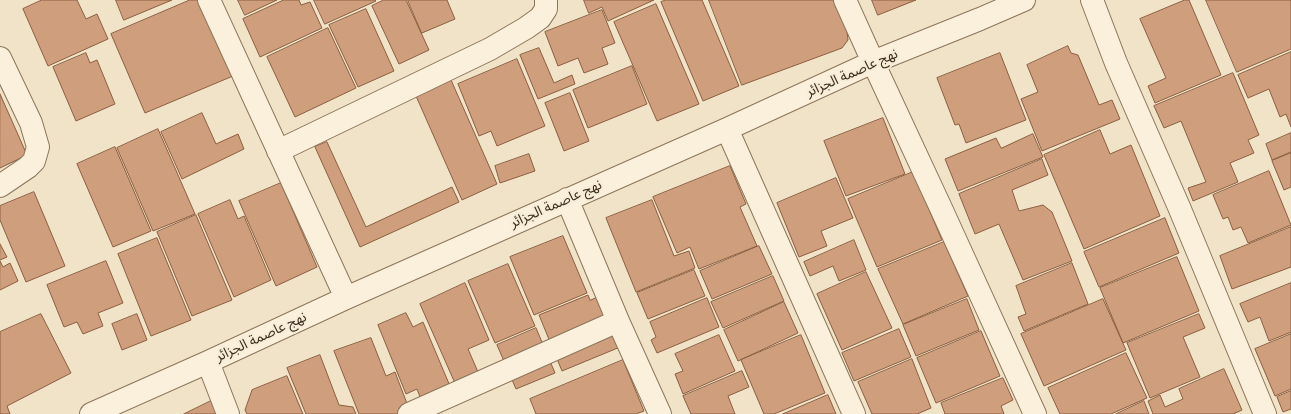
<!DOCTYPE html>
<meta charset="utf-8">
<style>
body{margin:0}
canvas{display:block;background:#f0e3c7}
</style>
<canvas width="1291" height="414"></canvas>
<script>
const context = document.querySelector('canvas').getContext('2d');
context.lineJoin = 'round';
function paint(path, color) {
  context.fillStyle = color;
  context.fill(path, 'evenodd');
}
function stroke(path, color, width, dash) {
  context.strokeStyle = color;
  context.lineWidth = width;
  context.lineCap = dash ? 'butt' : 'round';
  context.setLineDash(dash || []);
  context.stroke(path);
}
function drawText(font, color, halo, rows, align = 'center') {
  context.font = font + ' "Zilla Slab","Noto Sans Arabic",serif';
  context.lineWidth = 4;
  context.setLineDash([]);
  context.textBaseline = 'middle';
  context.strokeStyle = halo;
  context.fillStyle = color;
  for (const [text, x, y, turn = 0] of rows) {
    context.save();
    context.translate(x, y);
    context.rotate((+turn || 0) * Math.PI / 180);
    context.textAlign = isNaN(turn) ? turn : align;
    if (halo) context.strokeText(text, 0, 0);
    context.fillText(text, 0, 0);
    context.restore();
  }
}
const building = new Path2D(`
 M42,0H77L86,19L97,14L108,39L48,66L23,9Z
 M116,0H172L124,20Z
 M190,0H200L233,76L145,113L111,34Z
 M238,0H277L245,15Z
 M284,0H299L301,5L310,2L322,28L260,57L243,19Z
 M314,0H375L376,1L325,24Z
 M384,0H406L429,50L399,64L372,6Z
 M408,0H447L455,19L422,33Z
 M584,0H654L608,21L602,7L589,13Z
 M666,0H702L739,86L703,101L661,2Z
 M709,0H835L846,22L848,40L842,48L742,85Z
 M872,0H916L878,15Z
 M1185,0H1189L1221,75L1155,103L1148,86L1166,78L1140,19Z
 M1206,0H1291V49L1237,72Z
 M656,4L699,104L657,121L614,22Z
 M366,9L394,71L358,87L329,25Z
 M602,10L615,43L602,48L608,64L584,73L578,58L558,66L545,32Z
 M328,28L356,88L295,117L267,57Z
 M1068,46L1071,53L1078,55L1099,105L1112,100L1120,119L1042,151L1021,99L1038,92L1027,65Z
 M539,48L554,83L572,75L575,84L538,99L520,55Z
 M1291,52V127L1286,114L1280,117L1269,89L1248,98L1238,75Z
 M86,53L90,63L97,60L115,104L76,121L53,67Z
 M1000,53L1026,120L966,143L959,124L955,125L937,78Z
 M517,59L545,126L497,146L491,131L479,136L458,84Z
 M632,66L647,104L588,128L573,90Z
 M1233,73L1259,135L1248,140L1254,153L1230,163L1238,182L1193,201L1188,188L1206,182L1181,121L1164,128L1154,106Z
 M451,80L497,184L462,200L416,96Z
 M570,93L589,141L564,151L545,103Z
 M0,94L27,155L0,168Z
 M202,113L216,144L238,134L244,149L182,179L161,132Z
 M883,118L905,174L846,196L824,141Z
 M158,129L195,214L153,231L117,148Z
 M1100,130L1110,154L1131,145L1160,216L1084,249L1044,155Z
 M1291,133V152L1272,160L1266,144Z
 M1033,134L1043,157L958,191L945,159L996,138L1001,148Z
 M327,142L366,227L452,187L459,202L360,247L315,147Z
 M115,147L151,231L113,247L77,164Z
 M1291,153V187L1284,190L1272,161Z
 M529,154L535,171L500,183L495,166Z
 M1042,159L1048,175L1012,190L1019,211L1043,205L1052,212L1072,261L1023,280L999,224L975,234L959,194Z
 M730,166L746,204L740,207L757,246L699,269L690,247L677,253L653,197Z
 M1269,171L1291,225L1248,243L1241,227L1233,230L1228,217L1223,219L1213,195Z
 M913,172L942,240L877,267L848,199Z
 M836,178L853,218L821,231L827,246L799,257L777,203Z
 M281,183L317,267L276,286L239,201Z
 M34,192L65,266L26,282L0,220V206Z
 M230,200L238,219L244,216L271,280L234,297L198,214Z
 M652,200L674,256L689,251L695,268L636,292L606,218Z
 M196,215L232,300L192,316L157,232Z
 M1165,218L1179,253L1099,287L1084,252Z
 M1291,227V267L1232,289L1220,256Z
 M563,236L587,293L534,315L510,257Z
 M157,238L191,320L151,336L118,254Z
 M854,240L866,270L839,281L833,266L810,276L804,262Z
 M944,242L968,296L903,324L878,269Z
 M0,244L7,257L0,260Z
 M759,246L772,274L712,299L700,271Z
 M1177,257L1199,311L1123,343L1100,288Z
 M0,261L3,267L10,263L18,281L0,290Z
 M106,261L123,303L98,313L103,326L83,334L77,322L64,327L47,285Z
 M1072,263L1088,304L1024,331L1018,317L1026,314L1016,286Z
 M508,264L535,326L495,343L468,281Z
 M694,270L705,296L648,319L637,293Z
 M866,272L892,328L842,350L817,294Z
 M773,276L784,301L723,328L711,302Z
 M465,283L489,340L468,349L485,388L462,399L420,304Z
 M1291,283V332L1269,341L1260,317L1248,322L1240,304Z
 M605,294L625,345L562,371L539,315L588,295L590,300Z
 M707,298L719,327L657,353L651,340L656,337L650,322Z
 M967,299L979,330L916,356L903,325Z
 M1103,299L1126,350L1044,386L1021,334Z
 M784,302L798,333L738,361L724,330Z
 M406,313L413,327L423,322L455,398L425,410L417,389L406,394L378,325Z
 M41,314L71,373L7,406L10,414H0V332Z
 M137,314L147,340L122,350L112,324Z
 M1199,314L1205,328L1183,337L1200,377L1150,398L1127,343Z
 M536,328L555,373L516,389L497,345Z
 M899,329L911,357L854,381L842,353Z
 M981,331L1000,376L936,403L917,358Z
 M1291,334V389L1275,396L1255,349Z
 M719,335L735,371L683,394L675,374L683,371L675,354Z
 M801,335L825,393L774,414H764L741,360Z
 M371,338L386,376L395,372L411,414H359L334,351Z
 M1126,353L1147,398L1111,414H1060L1048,388Z
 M320,355L339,405L353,407L356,414H306L287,368Z
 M912,359L931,408L917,414H872L858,382Z
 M623,360L644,411L636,414H536L530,399Z
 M1224,369L1242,410L1233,414H1153L1148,401L1160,395L1165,407L1183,399L1179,389Z
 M742,371L749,387L728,396L735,414H691L683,396Z
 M287,376L303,414H247L245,410L252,390Z
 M1003,378L1013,400L1001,406L1004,414H945L941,403Z
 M1291,391V409L1283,412L1277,397Z
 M828,395L836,414H783Z
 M211,401L217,414H184Z
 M1144,401L1149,414H1116Z`);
paint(building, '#cf9e7c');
stroke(building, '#8c5e40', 1);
const minor = new Path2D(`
 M209,0L346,298
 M845,0L873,62L940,206L1035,414
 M1092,0L1116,63L1179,207L1265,414
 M0,58L31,123L38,147L34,161L28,167L0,186
 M727,129L854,414
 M278,151L490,49L526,28L540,18L546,9V0
 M567,199L618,321L660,414
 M208,362L228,414
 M91,414L208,362L346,298L727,129L873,62L980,19L1024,0
 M409,414L618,321`);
stroke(minor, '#8c755b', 24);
stroke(minor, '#faf0db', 22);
drawText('14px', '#3c2d1f', '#f7edd7', [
 ["نهج عاصمة الجزائر",852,73,-24],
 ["نهج عاصمة الجزائر",556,204,-24],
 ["نهج عاصمة الجزائر",261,337,-25]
]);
</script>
